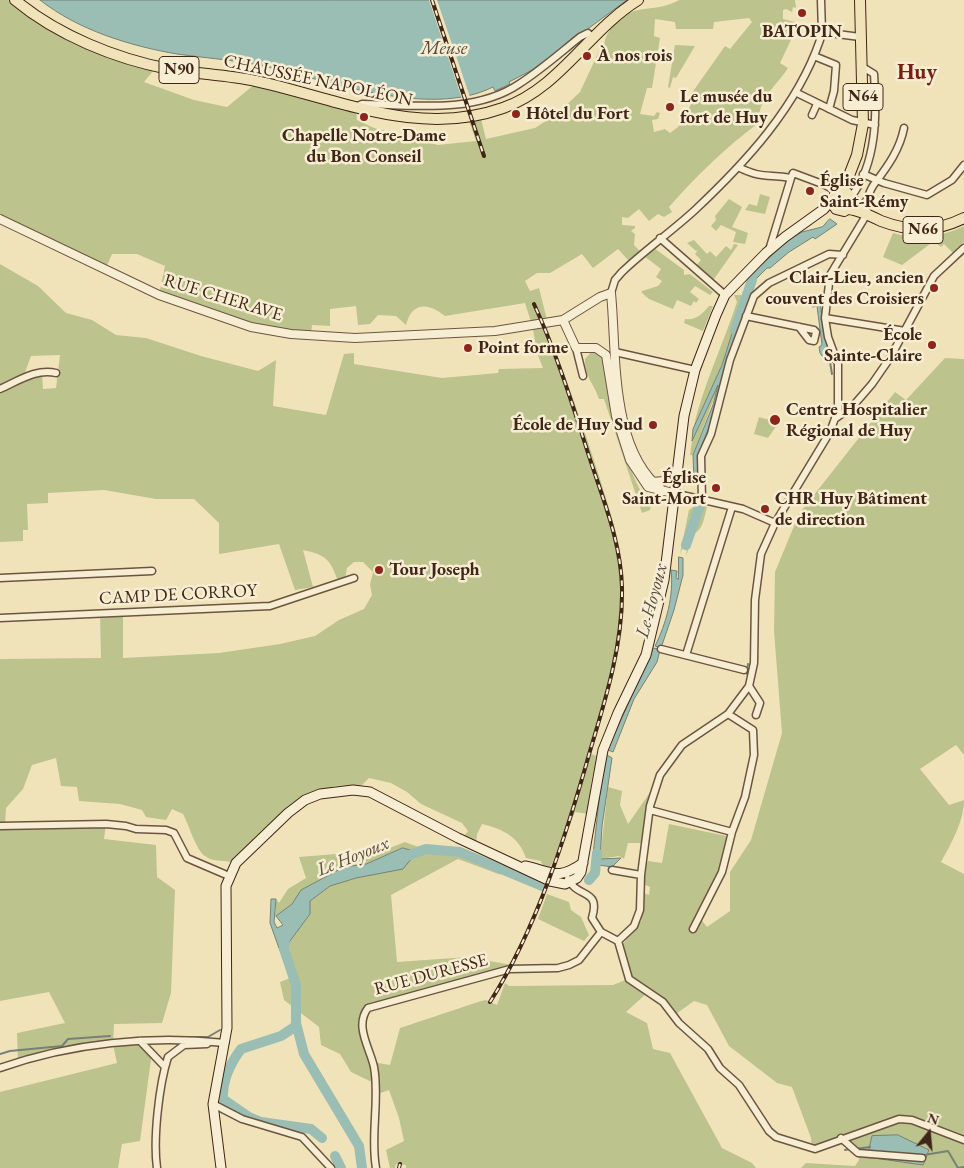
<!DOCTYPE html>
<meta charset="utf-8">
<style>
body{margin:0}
#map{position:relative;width:964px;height:1168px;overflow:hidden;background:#f1e3b9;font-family:"EB Garamond",serif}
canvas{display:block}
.north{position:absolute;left:904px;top:1108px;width:50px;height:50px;-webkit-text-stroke:4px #f6edd2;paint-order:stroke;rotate:17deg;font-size:14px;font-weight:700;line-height:20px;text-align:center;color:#402617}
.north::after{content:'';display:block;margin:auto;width:18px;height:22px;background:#402617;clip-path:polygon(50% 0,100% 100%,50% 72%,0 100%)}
</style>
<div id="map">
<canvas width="964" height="1168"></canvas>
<div class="north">N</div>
</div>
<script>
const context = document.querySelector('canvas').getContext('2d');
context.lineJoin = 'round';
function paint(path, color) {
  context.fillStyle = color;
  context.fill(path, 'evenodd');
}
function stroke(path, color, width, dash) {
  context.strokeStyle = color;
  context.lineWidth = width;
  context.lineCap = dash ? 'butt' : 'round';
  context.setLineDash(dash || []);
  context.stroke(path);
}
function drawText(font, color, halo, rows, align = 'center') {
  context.font = font + ' "EB Garamond",serif';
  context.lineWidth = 5;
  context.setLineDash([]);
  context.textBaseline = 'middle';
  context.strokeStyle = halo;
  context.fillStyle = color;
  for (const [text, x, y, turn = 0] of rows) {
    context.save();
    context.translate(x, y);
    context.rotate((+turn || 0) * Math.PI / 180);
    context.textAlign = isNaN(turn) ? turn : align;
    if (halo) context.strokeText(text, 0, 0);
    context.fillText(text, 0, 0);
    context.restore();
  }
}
paint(new Path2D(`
 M0,0H8L108,56L153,71L144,82L194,100L227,107L255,84L356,110L357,120L374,128L438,145L476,141L468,118L481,119L486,139L535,128L558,113L580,92L601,47H604C604,40 607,34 612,27C634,0 653,15 679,0H795L796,8L793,7L792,12L786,9L783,10V19L799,23L780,63L788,68C778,84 755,102 760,122C726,147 697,175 669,207L672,212L664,217L658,214L649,221L639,209L628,218L622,217V225L635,226V228L631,231L635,234L634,245L640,251L629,261L618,249L593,268L582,254L550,273H537L525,281L530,291L539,288L547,320L531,322L525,303L445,316C429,303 412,301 406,325L396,316L378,315L370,324L358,325L356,306L330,309V326L312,325L311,336L277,332L159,295L165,266L137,254H112L105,270L0,219ZM749,18L752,22L730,49L725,46L689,97L693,101L678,127L670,133L665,129L654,132L652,120L658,119L660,113L657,112L654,116L640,114L647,88H652L660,38L654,36L655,19L675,22L676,29H713L714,22Z
 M675,45L695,46L676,78L673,77L670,88L668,87Z
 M760,194L770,197L765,214L745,210L749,204L757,206Z
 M729,199L742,207L732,227L748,233L745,244L733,242L736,232L721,225L716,231L711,226L716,220L715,216Z
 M964,226V242L953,253L944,244L941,247L934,241L902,265L883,257L893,233C917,240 942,237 964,226Z
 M694,240L707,254L710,251L716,257L726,246L731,250L734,244L738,245L714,279L707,277L695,267L701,260L695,254L698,250L696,251L687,243Z
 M654,248L684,270V275L690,274L713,292L710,295L695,286L690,292L699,299L696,303L694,301L691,306L677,300L673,309L649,299L642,293V291L658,286L662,281L656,277L661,269L644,256Z
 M0,264L38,286L66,313L92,320L116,335L146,338L201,356L258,371L276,360L273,406L326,415L344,354L354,353V364L442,378L498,373L499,369L543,368L537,353L533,329L547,328C566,378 584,428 600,479C611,514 623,549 624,586C626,643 607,701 591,754L597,756L591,783L589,814L575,812L549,870L543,868L541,861L526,858C519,837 503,829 482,824L477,834L476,844L463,837L468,831L462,823L421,804L407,792L391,783L369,778L362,785L335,786L304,796L231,862C223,860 212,862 205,856C196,850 189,825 183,814L172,809L166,820L146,817L142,810L120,804L79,801L77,787L61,786L56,758L32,765L23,789L6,808L5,825L106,824L104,839L156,845L157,877L175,890L171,993L162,1023L114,1024L113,1043L140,1041L152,1052L140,1141L122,1144L118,1168H0V1092L117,1063L113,1044L18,1063L17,1033L65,1023L49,992L0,1001V659L101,658L100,614L123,613V658L219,653L280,644L315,636L339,620L364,609L372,595L370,585L373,572L363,562H354L347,568L345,579L338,581C330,559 326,555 303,550L313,587L295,590L279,544L219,554V523L194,499H156L104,490L48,493V503L27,504L28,530H23V541L0,542ZM60,355L56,388L43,389L42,372L23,378L31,356Z
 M734,295H745L743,302L747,303L741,319H737L722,365L693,429C703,385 723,345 737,302Z
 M709,306H713L703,331L684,323L685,319C696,321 703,313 709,306Z
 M591,352L601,354L605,361L607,386L623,454L639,488L651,505L650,510L642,513L604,399H599C595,385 584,376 585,359Z
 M945,358L964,359V755L956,745L920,769L949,805L964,800C964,821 951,844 941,862L964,874V1168H801L806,1163L855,1166L859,1160L858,1153L841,1138L812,1149L811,1138L792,1087L777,1083L729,1046L707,1005L694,1001L673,1016L648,992L626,1012L647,1023L653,1049L670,1053L722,1148L752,1163L756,1168H406V1165L396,1164L395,1168H390L386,1150L404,1141L399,1118L389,1090L378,1094V1085L351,1072L340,1054L321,1045L319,1027L284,1000L280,982L290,978L284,949L310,914V901L330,886L356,878L403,848L366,864L344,867L301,890L292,904L275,917L276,899L279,903L288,889L306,878L299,857L336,854L337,859L367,857L405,842C433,856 482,845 501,875L458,859L391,895L397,962L468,957L511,965L509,969L368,1008L361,1023L372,1062L390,1065L400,1028L481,1001L486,1000L497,1005L505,983L509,986L613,985L628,979L619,945L623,944L642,920L637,917L641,892L649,895L650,887L641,883V875L648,861L662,863L669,824L731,837L700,918L707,927L730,911V872L751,840L782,733L774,631L775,572L799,514L895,392L906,400Z
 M716,385H719L693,455H690L692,441Z
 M759,417L777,422L775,428L768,438L754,434Z
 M696,505L707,507C704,517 704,528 694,534L686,556L689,534L680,554L689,510Z
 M608,787L622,791L620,805L628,824L651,791L654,793L647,843H628L624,859L619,856L600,859Z
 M547,894L569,902L571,910L581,917L589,935L584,941L538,919Z`), '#bdc38d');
const water = new Path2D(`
 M40,0H627L532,70L509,82L510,84L495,91L493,87C429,119 328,80 263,66C235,60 205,58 177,54C130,46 78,30 40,0Z
 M830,219L837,224L815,239L813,237L789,252L770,268H767L756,279L750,293H746L750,276L787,241L802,232L822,227Z
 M813,303H820L824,332L835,362L827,363L820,353L819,347L822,345L817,306L813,307Z
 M737,319H741L727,360L713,417L698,456L699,482H694L693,455L713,405L718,385L692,441L693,429L722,365Z
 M679,557L683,558V575L674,610L661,648L655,646C666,624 674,596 671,570L677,571L676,578L678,579Z
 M654,648L660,650L657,662L634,699L613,752L608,750Z
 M607,755L612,758L602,826L600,859L621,858L612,867L592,864L601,783Z
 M403,848L417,852L403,869L356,878L330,886L310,901V914L284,949L280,951L270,923L271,899H276L274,922L277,928L283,925L276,916L292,904L301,890L344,867L366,864Z
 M898,1135L929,1150L923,1165L867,1157L872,1136Z`);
paint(water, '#9bbeb4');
stroke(water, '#778175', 1);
paint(new Path2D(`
 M429,0H437L470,97L462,99Z`), '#f1e3b9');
stroke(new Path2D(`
 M830,362L832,374
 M747,670L748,664
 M747,674V672
 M179,1037H208L220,1030
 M0,1054L10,1051L62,1046L68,1039L110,1036
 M855,1149L870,1147
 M845,1150L850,1149
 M924,1155L948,1151L958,1168L964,1167`), '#778175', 2);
stroke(new Path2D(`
 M735,330L752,280
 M686,545L700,505
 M404,857L426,849L460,852L542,886
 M589,880L595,873L597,853
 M285,937L284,949L296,985V1023L304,1054L359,1146L362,1168
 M296,1026L281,1036L241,1049C230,1064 222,1080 223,1099L249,1117L261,1122L311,1129L322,1138
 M335,1156L341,1168`), '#9bbeb4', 10);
const minor = new Path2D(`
 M822,32L860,37
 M814,56L836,65L834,91L829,109
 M797,93L852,120L875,125
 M358,106L362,104C412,105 475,114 519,84C541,70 560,53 580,37L588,33L593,38
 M812,115L817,104
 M738,167C762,179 768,174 791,178L793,173L825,185L838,192
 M863,174L884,183L927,195L952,180L964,165
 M851,197C877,163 877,114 874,74L861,66
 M863,207C868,200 869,190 875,183C888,166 900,149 904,128
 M660,238L725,295
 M769,250L791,178
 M611,293L615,280L622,272C645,250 671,232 695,210C746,162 797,107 820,40L822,32L821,0
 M746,316L814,330L816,332L814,341L809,340L799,327
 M825,318L905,331
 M576,348L583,376
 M615,352L695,370
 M0,389C18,381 37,368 56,373
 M836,418L853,406L872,384L890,358L934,276L964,248
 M673,493L743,509L775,523
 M702,500L701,456L711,434L730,360L754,296L769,283L829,254L843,255
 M0,578L152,571
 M0,618L270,606L354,578
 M661,649L744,670
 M686,655L732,507
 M749,686L760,703L756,715
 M650,810L732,832
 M0,826L106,824L126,826L136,829L166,830L174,833L187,858L229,876
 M612,870L641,875
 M568,879C578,899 601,888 592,918L601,932L618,941
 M693,929L722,872L732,832L745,797L754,755L753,730L728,714
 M618,941L634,926L640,910L641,875L650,806L660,775L682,745L728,714L749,686L754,663L755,600L761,554L775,523L830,432L838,410V364L828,337L825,318L830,275L867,214
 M618,941L629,979L663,1002L679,1023L708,1049L720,1068L739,1085L769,1131L776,1137L815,1149L899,1119L912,1120L964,1140
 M140,1041L165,1067
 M0,1068C71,1043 151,1035 225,1043
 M213,1104L242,1119L302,1137L331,1168
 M841,1138L858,1153L922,1158
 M157,1168C153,1139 159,1085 168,1057L184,1045L207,1044
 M376,1168C370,1135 380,1100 374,1067C370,1048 354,1026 368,1008L510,969L558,968L569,965L579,960L601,932`);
const tertiary = new Path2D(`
 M0,219L159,295L251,327L291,334L355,338L495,331L563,320L600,297L611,293C617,353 609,450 663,491
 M563,320L576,348H596L606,355L616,416L630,460L648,487L673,493
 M652,482L664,481L675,472`);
const secondary = new Path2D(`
 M525,866C553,872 557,881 583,863
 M221,1168L213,1104L227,1028L226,886L236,863L288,813L305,800L320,794L353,790L370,792L458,838L550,881L565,884L577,878L581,872L603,750L618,713L646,655L664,580L684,416L695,370L716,315L725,295L766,253L785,237L824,209L832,199`);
const primary = new Path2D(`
 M15,0C57,35 116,59 169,69C198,74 227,75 256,81C338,99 419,138 503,108C560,88 588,31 638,0
 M843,191L857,155L863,124L860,0
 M852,200L850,207L844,211L836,209L832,202L835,194L846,192L867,214
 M848,209C859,210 871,216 881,221C910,232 936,232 964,218`);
stroke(minor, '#6c5540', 9);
stroke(tertiary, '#6c5540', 10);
stroke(secondary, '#402617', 11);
stroke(primary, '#402617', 12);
stroke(minor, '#f6edd2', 6);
stroke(tertiary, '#f6edd2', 8);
stroke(secondary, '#f6edd2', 9);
stroke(primary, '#f1e3b9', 10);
const rail = new Path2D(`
 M432,0L484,156
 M490,1002C536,930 567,833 590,751C606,698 623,644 622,588C621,541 602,497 588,453C572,403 556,352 534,304
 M399,1168L400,1164`);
stroke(rail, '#402617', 4);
stroke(rail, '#f6edd2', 2, [5.5]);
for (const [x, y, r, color] of [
 [802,13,5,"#8f2418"],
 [587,56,5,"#8f2418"],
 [670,107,5,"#8f2418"],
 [516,114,5,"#8f2418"],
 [364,117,5,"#8f2418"],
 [810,191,5,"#8f2418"],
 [934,288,5,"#8f2418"],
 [932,345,5,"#8f2418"],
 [468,348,5,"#8f2418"],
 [775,420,6,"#8f2418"],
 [653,425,5,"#8f2418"],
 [716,488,5,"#8f2418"],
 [765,509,5,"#8f2418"],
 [379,570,5,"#8f2418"]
]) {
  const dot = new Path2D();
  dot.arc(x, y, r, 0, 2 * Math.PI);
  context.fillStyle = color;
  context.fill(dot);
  stroke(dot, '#f6edd2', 2);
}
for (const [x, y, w] of [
 [179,70,40],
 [863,97,40],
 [923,230,40]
]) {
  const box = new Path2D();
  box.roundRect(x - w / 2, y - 13.5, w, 27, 4);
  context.fillStyle = '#f6edd2';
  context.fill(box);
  stroke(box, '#402617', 1);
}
drawText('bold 16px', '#402617', null, [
 ["N90",179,70],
 ["N64",863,97],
 ["N66",923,230]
]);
drawText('bold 18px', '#402617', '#f6edd2', [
 ["BATOPIN",802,32,"center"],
 ["À nos rois",597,56],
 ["Le musée du",680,97],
 ["fort de Huy",680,118],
 ["Hôtel du Fort",526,114],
 ["Chapelle Notre-Dame",364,136,"center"],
 ["du Bon Conseil",364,157,"center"],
 ["Église",820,181],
 ["Saint-Rémy",820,202],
 ["Clair-Lieu, ancien",924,278,"right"],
 ["couvent des Croisiers",924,299,"right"],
 ["École",922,335,"right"],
 ["Sainte-Claire",922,356,"right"],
 ["Point forme",478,348],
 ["Centre Hospitalier",786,410],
 ["Régional de Huy",786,431],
 ["École de Huy Sud",643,425,"right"],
 ["Église",706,478,"right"],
 ["Saint-Mort",706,499,"right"],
 ["CHR Huy Bâtiment",775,499],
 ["de direction",775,520],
 ["Tour Joseph",389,570]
], 'left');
drawText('18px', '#402617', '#f6edd2', [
 ["CHAUSSÉE NAPOLÉON",318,81,12],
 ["RUE CHERAVE",223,298,17],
 ["CAMP DE CORROY",178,595,-3],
 ["RUE DURESSE",431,975,-15]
]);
drawText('italic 19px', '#574c3e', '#f6edd2', [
 ["Meuse",444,49],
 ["Le Hoyoux",652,601,-75],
 ["Le Hoyoux",353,857,-22]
]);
drawText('bold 22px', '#7a1f14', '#f6edd2', [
 ["Huy",917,73]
]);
</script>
